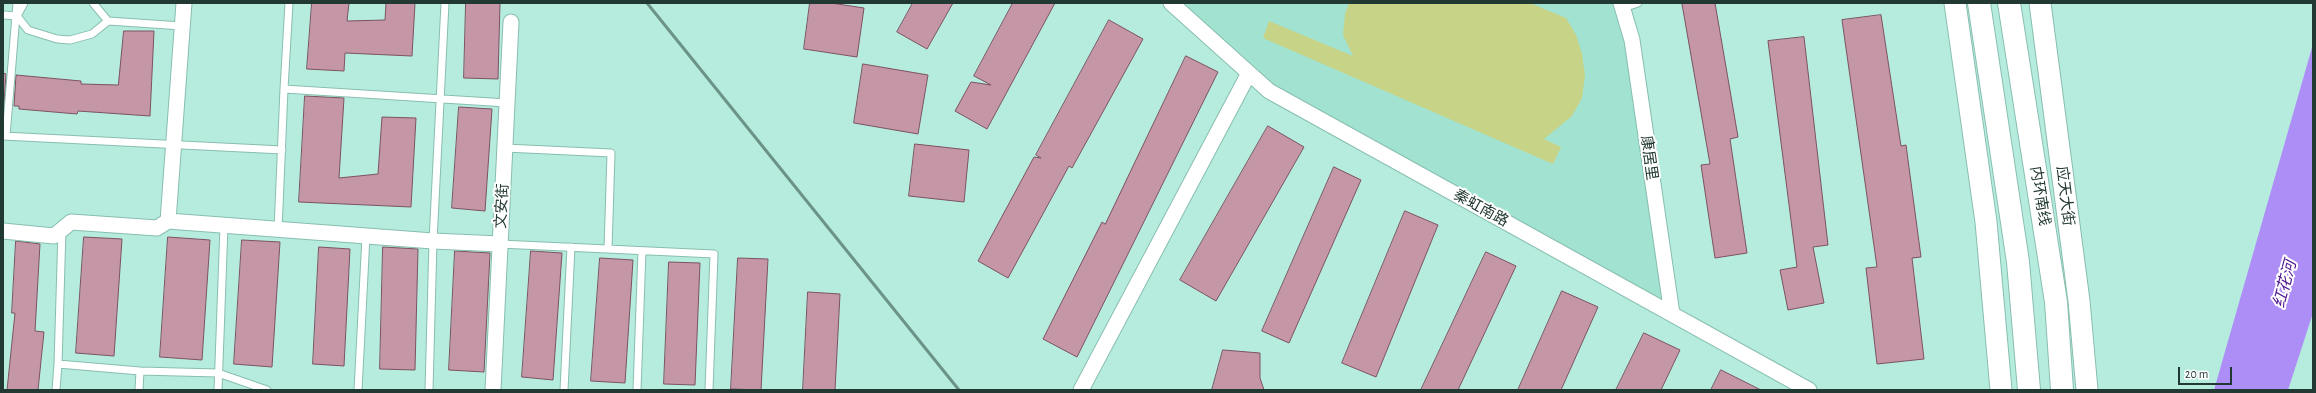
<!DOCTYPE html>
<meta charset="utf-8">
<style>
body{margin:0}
#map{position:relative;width:2316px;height:393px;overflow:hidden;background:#b5ecdd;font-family:"Alegreya Sans",sans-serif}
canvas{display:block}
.frame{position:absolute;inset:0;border:4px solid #223832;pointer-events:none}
.scale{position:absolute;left:2178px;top:367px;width:54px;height:18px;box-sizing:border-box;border:2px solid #223832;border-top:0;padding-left:5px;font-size:12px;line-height:14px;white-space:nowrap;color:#223832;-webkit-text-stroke:3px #fff;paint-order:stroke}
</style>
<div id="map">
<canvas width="2316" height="393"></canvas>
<div class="frame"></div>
<div class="scale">20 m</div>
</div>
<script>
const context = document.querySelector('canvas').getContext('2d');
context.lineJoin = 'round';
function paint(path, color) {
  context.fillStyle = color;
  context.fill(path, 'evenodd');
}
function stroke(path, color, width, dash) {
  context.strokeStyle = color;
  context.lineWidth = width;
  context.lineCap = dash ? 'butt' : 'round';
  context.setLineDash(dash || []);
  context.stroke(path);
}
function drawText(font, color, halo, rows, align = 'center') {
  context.font = font + ' "Alegreya Sans","Noto Sans SC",sans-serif';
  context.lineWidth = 4;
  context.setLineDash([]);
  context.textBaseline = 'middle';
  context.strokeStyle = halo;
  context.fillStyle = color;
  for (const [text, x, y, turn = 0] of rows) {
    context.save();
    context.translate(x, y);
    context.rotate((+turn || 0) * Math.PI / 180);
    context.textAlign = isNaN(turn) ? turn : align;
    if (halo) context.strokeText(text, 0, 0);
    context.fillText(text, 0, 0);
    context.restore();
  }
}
paint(new Path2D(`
 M1175,3H1621L1672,314L1269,91Z`), '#a1e2d1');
paint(new Path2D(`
 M1349,3H1530L1566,18L1576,35L1582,54L1585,75L1582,98L1572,116L1544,139L1561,147L1553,164L1263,38L1269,21L1353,56L1343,35L1345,14Z`), '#c7d487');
paint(new Path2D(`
 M2313,44V313L2288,390H2214Z`), '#ad8ef6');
const building = new Path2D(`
 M312,3H349L347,21L385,20L386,3H415L412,56L345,53L344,71L307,69Z
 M466,3H500L498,79L464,78Z
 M810,3H831L864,8L857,57L804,49Z
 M913,3H953L927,49L897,32Z
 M1013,3H1055L987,129L955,111L971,82L991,85L974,76Z
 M1690,3H1715L1738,137L1730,139L1747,253L1715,258L1701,165L1710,164L1682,4Z
 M1881,15L1901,146L1906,145L1921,257L1912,258L1924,359L1877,364L1866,268L1877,267L1842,20Z
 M1109,20L1143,39L1072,168L1069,166L1008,278L978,261L1034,157L1041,158L1036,155Z
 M124,31H154L150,116L78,111L77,114L19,109V106H14L16,75L81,81V84L118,85Z
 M1804,37L1828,245L1813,247L1824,303L1788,310L1780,270L1797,267L1768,41Z
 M1186,56L1218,72L1077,357L1043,339L1102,222L1105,224Z
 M863,64L928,75L918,134L854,123Z
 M3,73L6,74L4,105H3Z
 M305,96L344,98L339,178L378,174L382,117L416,118L411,207L299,202Z
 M459,107L492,109L485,211L452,208Z
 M1268,126L1304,147L1216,301L1180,280Z
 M915,144L969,150L964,202L909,196Z
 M1334,167L1361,180L1289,343L1262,331Z
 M1405,211L1438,225L1376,377L1342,363Z
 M84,237L122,239L114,356L76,353Z
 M168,237L210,240L202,360L160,357Z
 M242,240L280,242L272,367L234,364Z
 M16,241L40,244L35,331L44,332L38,390H7L15,313H12Z
 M319,247L350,249L344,366L313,364Z
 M383,247L418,249L415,370L380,369Z
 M455,251L490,253L484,372L449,370Z
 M531,251L562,253L553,380L522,377Z
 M1486,252L1516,266L1458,390H1421Z
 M600,258L633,260L625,383L591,381Z
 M738,258L768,259L761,390L731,389Z
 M669,262L700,263L695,385L664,384Z
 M1562,291L1598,307L1561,390H1518Z
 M808,292L840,294L835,390H803Z
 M1644,333L1680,350L1661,390H1616Z
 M1223,350L1260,353V378L1264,390H1212Z
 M1721,370L1761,390H1711Z`);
paint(building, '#c496a6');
stroke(building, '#7c5261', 1);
const service = new Path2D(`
 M93,3L108,21L182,26
 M1623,8L1638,3
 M3,15L17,16L24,3
 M17,16L28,30L57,39L70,40L92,34L108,21
 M284,89L289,3
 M3,136L282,150
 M6,136L17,3
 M505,148L611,153L608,249
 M62,230L58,364L140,371L139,390
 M278,230L284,89L507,103
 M500,244L714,254L709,390
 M140,371L218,373L267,390
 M56,390L58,364
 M218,390L224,226
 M358,390L366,236
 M429,390L433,241L445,3
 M564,390L571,247
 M637,390L642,251`);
const minor = new Path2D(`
 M1171,3L1269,91L1809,390
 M1621,3L1632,40L1672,314
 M168,221L184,3
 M3,231L54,236L71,222L157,228L168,221L433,241L500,244
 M493,390L511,22
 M1081,390L1248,75`);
const secondary = new Path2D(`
 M1955,3L1986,222L2001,390
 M2040,3L2079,301L2087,390`);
const trunk = new Path2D(`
 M1979,3L2018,262L2029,390
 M2009,3L2056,302L2062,390`);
stroke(service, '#88beb0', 9);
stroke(minor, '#88beb0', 17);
stroke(secondary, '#88beb0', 23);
stroke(trunk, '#88beb0', 24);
stroke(service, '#fff', 7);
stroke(minor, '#fff', 15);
stroke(secondary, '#fff', 21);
stroke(trunk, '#fff', 22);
stroke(new Path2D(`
 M647,3L959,390`), '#6c9388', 3);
drawText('15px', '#223832', '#fff', [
 ["康居里",1649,158,82],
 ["内环南线",2040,196,81],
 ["应天大街",2065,196,83],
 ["文安街",502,206,-87],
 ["秦虹南路",1481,208,29]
]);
drawText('italic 16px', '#4c1490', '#fff', [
 ["红花河",2285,284,-75]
]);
</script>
